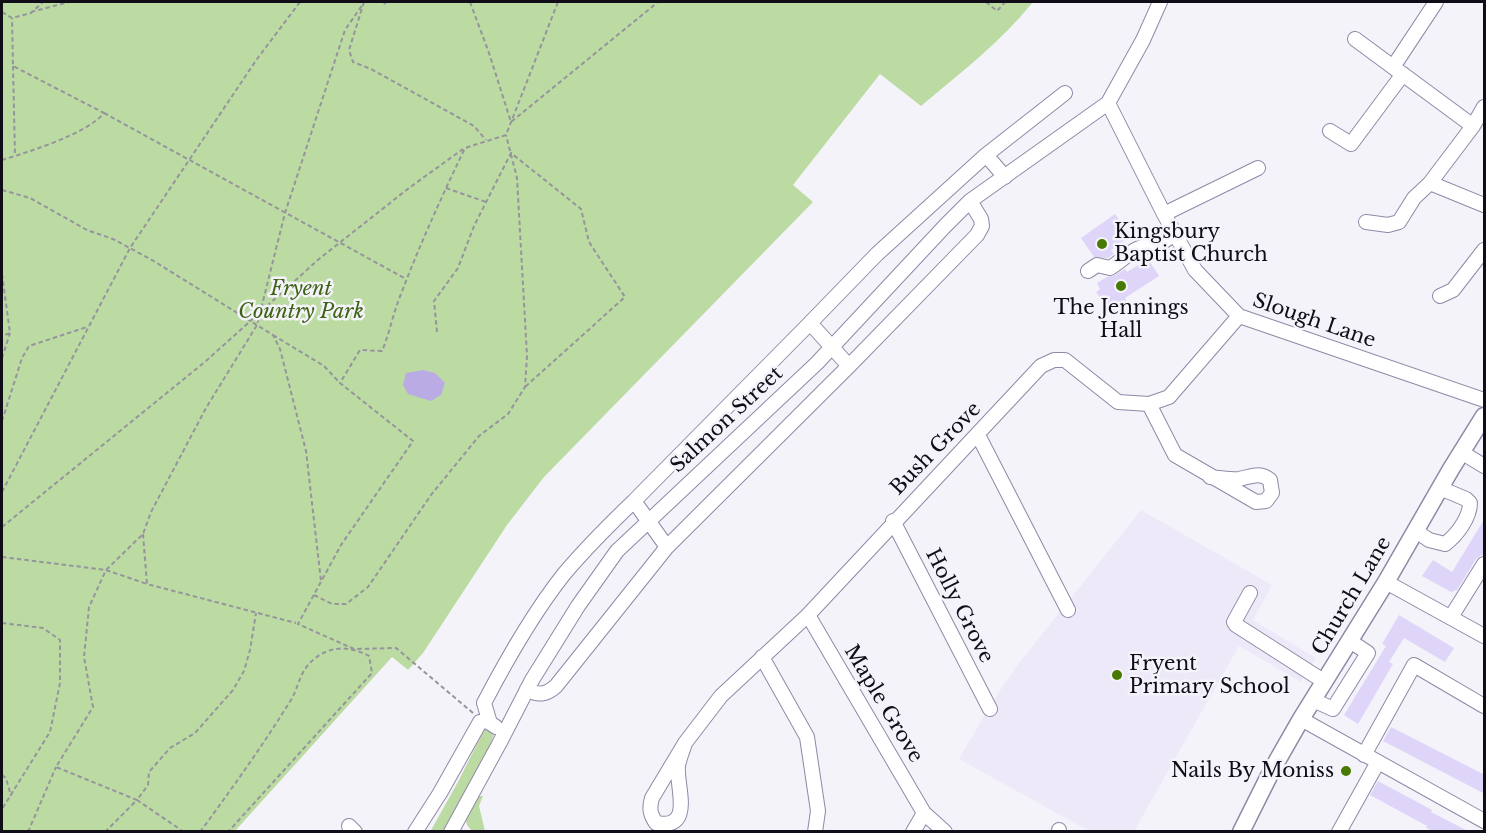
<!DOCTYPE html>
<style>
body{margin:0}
#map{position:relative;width:1486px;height:833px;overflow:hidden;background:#f5f3fa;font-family:"Libre Baskerville",serif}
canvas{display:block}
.frame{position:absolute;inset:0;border:3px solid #100d18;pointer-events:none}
</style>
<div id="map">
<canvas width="1486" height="833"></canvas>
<div class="frame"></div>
</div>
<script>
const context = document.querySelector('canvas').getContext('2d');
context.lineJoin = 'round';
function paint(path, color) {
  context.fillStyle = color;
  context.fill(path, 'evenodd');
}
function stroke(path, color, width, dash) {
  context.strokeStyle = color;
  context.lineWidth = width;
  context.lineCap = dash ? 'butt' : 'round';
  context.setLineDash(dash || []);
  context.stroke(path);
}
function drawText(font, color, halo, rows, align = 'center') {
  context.font = font + ' "Libre Baskerville",serif';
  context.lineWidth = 5;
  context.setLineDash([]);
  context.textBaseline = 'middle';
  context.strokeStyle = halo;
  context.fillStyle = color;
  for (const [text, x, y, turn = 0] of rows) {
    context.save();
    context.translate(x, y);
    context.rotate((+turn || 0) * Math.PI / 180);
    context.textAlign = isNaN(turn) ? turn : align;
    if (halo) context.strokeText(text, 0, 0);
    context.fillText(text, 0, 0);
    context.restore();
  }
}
paint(new Path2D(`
 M1141,510L1272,585L1253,620L1316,658L1301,682L1239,646L1134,831H1089L959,759L991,704L1016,667Z`), '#ede9f9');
paint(new Path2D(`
 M2,2H1033C1001,42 960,73 921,106L880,74L793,185L813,202L544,477L507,525L423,653L408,670L392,657L235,831L2,832Z
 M485,728L494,733L489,749L445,831L430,832L459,780Z
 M478,796H483L479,806L485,831H472L467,825L465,816Z`), '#bbdba3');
paint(new Path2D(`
 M423,370L435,373L445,383L441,395L431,401L408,394L403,385L406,373Z`), '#bbabe5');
paint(new Path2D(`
 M1115,214L1131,236L1111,250L1114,254L1108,258L1094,257L1081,238Z
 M1148,259L1159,276L1125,298L1129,304L1112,315L1096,292L1100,289L1097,283L1107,277L1115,275L1125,269L1127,272Z
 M1485,518V553L1476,559L1457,590L1451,592L1422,576L1433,560L1452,572Z
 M1399,615L1454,648L1445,662L1404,638L1389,662L1393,664L1358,724L1344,715L1386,646L1382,644Z
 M1391,727L1485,775V794L1383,741Z
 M1378,781L1432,810L1431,812L1468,831H1433L1426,828L1427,826L1370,795Z`), '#ded5f9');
const minor = new Path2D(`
 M1355,39L1473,126
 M1393,67L1436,2
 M1108,103L1164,214L1195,270L1239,316L1484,400
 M1484,107L1473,126L1430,183L1484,205
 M1330,131L1351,144L1403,74
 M1005,177L986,155L1065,93
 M1164,214L1258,168
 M1366,222L1388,225L1399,222L1414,198L1430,183
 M1088,271L1097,265L1110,268C1125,259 1137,242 1155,247L1175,234
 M1440,296L1453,290L1484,250
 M849,366L810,323L877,254L986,155
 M1149,404L1175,455L1256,502L1266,501L1272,493L1270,480C1259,471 1251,477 1239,479C1229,480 1219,478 1210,477
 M978,435L1068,610
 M1461,452L1484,466
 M893,521L990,709
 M1416,531L1429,540L1445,544C1456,536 1470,518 1470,503L1466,499L1440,488
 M667,547L634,501L810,323
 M1386,582L1484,636
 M1250,593L1234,622L1236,625L1325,682
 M808,615L924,813L945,832
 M1451,617L1484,564
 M762,657L807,737L818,811L815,832
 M527,689C538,696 546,695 556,686L667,547L849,366L977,235L982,226L981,219L970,201
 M1313,700L1333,709L1368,653L1350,641
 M1301,719L1484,821
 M490,723L484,703C507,659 533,613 564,574C586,548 610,524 634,501
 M685,743C683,750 679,759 678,766C676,787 695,830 656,823C650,814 649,808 652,798L685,743L721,696L808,615L1041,366L1054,360H1065L1118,402L1149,404L1169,397L1239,316
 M1364,755L1414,665L1484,706
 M349,826L355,832
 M415,832L440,793L480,722L487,721L496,727
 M451,832L499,744L532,680L578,606L617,551L817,363L945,226L970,201L1108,103L1143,40L1160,2
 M913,832L924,813
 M1059,832V830
 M1339,832L1378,762`);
const major = new Path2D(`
 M1241,832L1273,768L1301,719L1386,582L1451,469L1484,416`);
stroke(minor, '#9088a6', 16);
stroke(major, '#9088a6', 19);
stroke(new Path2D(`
 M364,2L349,50L353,62L371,69L474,126L486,140
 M470,2L489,53L511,122L658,2
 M986,2L997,11L1005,2
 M384,4L386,2
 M2,12L12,18L31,13L43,2
 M31,12L69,2
 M13,66L15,156
 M104,113L406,279
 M2,160C28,152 87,134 104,113L13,66L12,18
 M446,188L486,202
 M2,190L30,198L87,230L113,239L152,260L273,335L280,349L306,451L321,581
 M2,274L10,333L2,336
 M437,332L434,301L458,268L474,226L511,153L581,209L589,242L625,297L525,387
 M273,335L324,366L339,382
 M2,358L10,333
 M2,421L22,358L29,346L87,327
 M2,492L130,248L257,59L300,2
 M2,527L206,361L319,259L409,188L463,149
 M143,534L147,584L296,623
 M2,557L106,570L143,534L151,512L206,408L257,325L285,213L345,30L363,4
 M314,595L332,604H346L368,587L431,495L479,436L508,414L525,387L527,356L517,178L506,135
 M2,623L43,628L60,640V683L50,732L2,809
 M473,713L396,648L354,649L298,624L341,545L413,441L340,383L360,350L382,351C390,332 393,313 401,294C420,244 442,196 465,148L506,135L558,2
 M2,775L6,778L11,796
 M28,832L56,767
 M105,832L137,800L56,767L93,707L84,657L89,607L106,570L147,584
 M184,832L137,800L148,785L149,772L170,748L195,733L233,690L244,671L250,650L256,613
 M200,832C231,790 261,748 289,703C299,689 298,673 313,660C330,645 350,646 369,656L372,673L228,832`), '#96949c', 2, [4.5, 3]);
stroke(minor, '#fff', 14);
stroke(major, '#fff', 16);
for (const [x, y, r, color] of [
 [1102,244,6,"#487902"],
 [1121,286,6,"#487902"],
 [1117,675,6,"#487902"],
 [1346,771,6,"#487902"]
]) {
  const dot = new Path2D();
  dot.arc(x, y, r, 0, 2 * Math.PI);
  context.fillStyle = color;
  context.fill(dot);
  stroke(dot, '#f5f3fa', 2);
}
drawText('20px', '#100d18', '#f5f3fa', [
 ["Kingsbury",1114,232],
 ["Baptist Church",1114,255],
 ["The Jennings",1121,308,"center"],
 ["Hall",1121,331,"center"],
 ["Fryent",1129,664],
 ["Primary School",1129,687],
 ["Nails By Moniss",1334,771,"right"]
], 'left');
drawText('italic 20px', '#3e6315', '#f5f3fa', [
 ["Fryent",301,289],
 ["Country Park",301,312]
]);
drawText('20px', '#100d18', '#f5f3fa', [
 ["Slough Lane",1314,321,19],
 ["Salmon Street",727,420,-43],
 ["Bush Grove",936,449,-46],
 ["Church Lane",1352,596,-59],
 ["Holly Grove",959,606,63],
 ["Maple Grove",883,704,59]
]);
</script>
